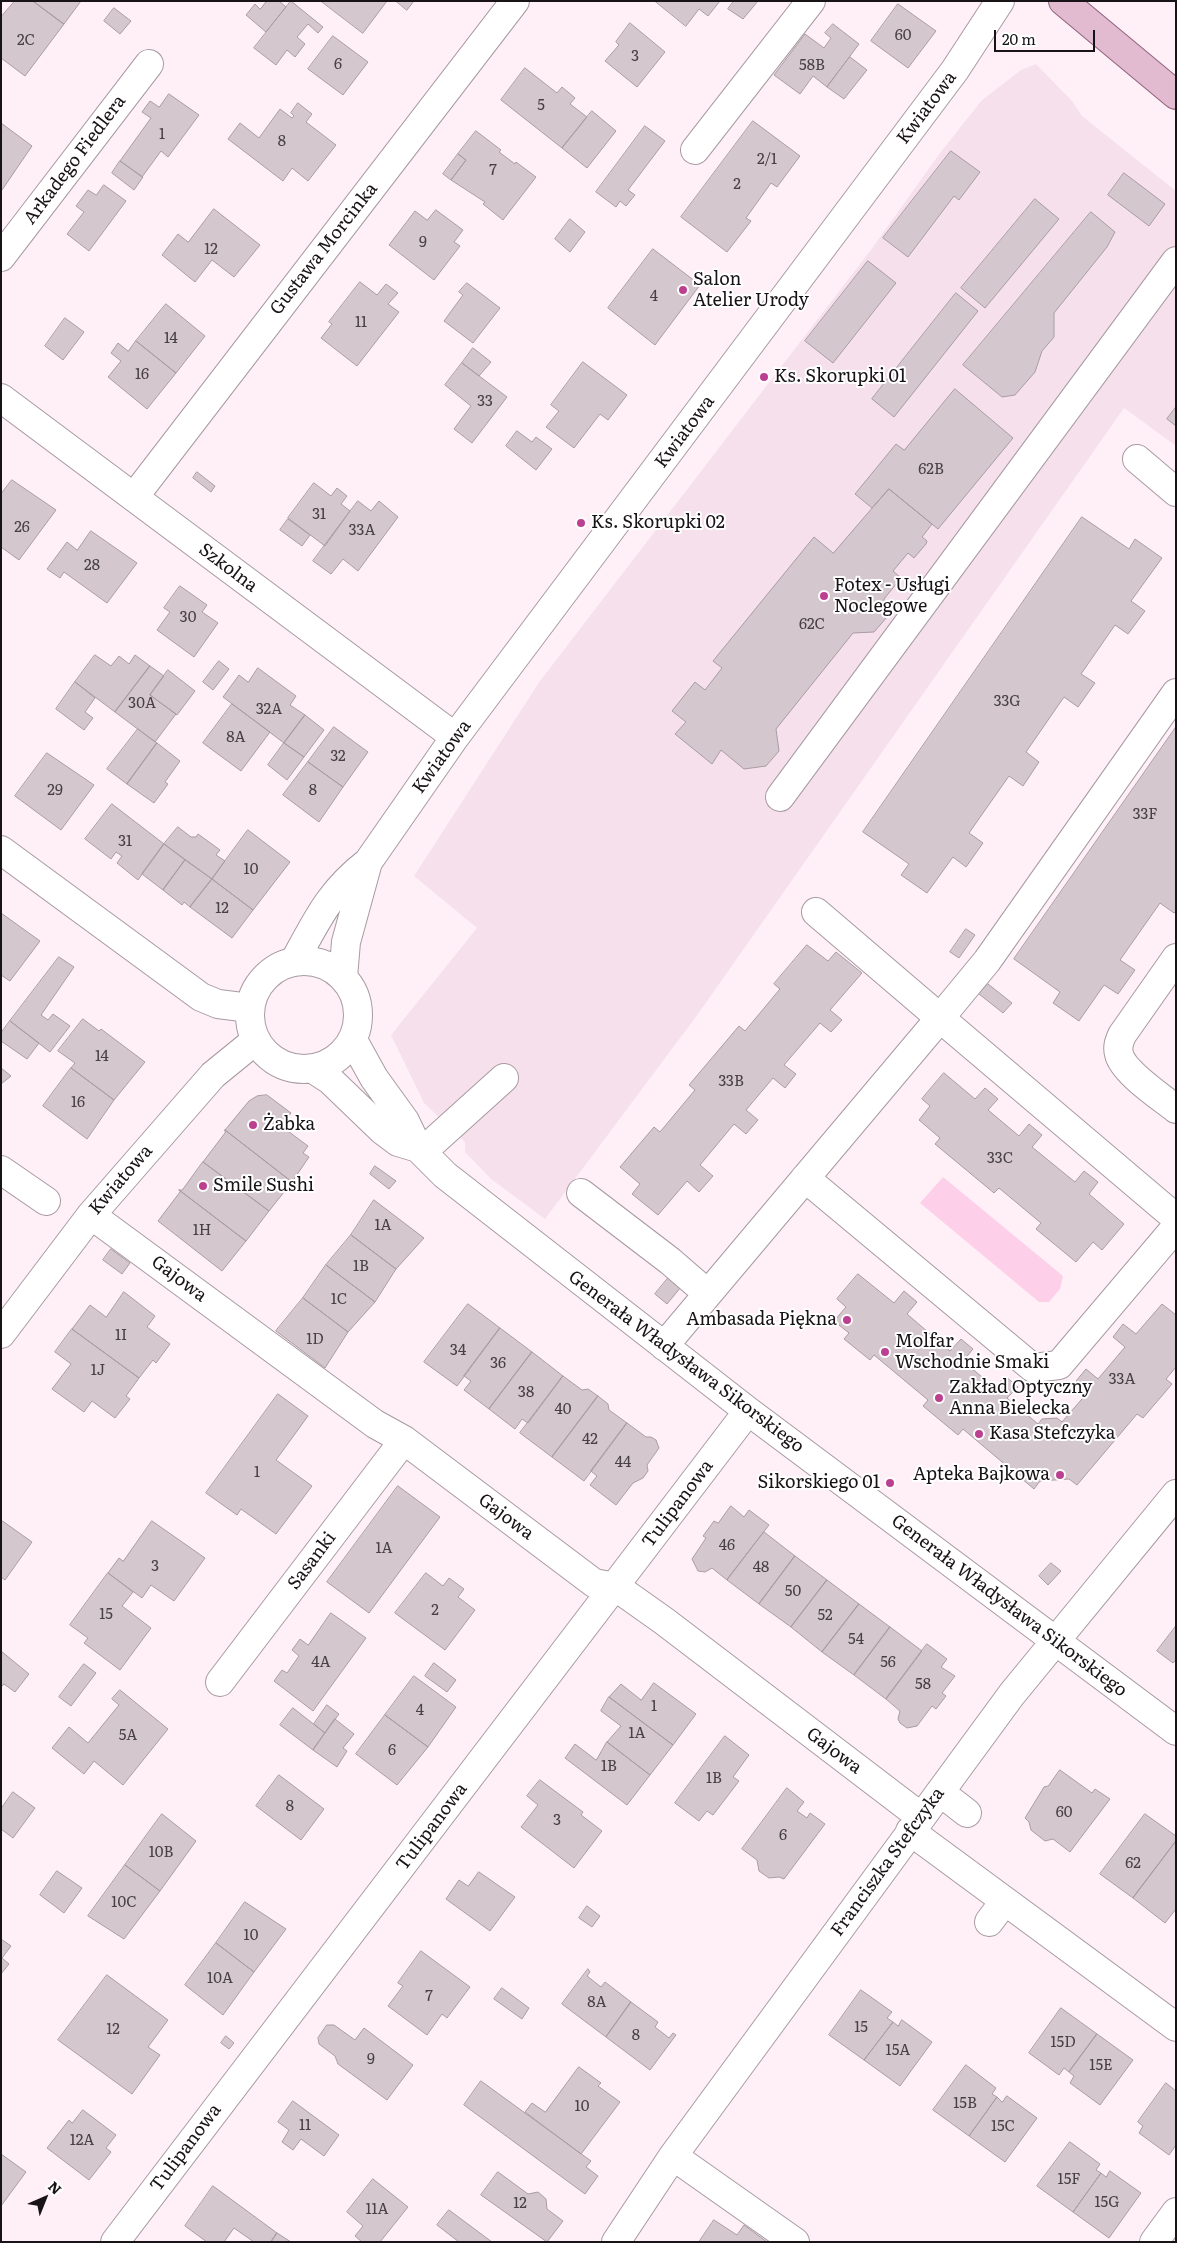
<!DOCTYPE html>
<meta charset="utf-8">
<style>
body{margin:0}
#map{position:relative;width:1177px;height:2243px;overflow:hidden;background:#fff0f8;font-family:Literata,serif}
canvas{display:block}
.frame{position:absolute;inset:0;border:2px solid #181316;pointer-events:none}
.north{position:absolute;left:20px;top:2173px;width:50px;height:50px;-webkit-text-stroke:4px #fff;paint-order:stroke;rotate:44deg;font-size:14px;font-weight:700;line-height:20px;text-align:center;color:#181316}
.north::after{content:'';display:block;margin:auto;width:18px;height:22px;background:#181316;clip-path:polygon(50% 0,100% 100%,50% 72%,0 100%)}
.scale{position:absolute;left:994px;top:30px;width:101px;height:22px;box-sizing:border-box;border:2px solid #181316;border-top:0;padding-left:6px;font-size:15px;line-height:18px;white-space:nowrap;color:#181316;-webkit-text-stroke:4px #fff;paint-order:stroke}
</style>
<div id="map">
<canvas width="1177" height="2243"></canvas>
<div class="frame"></div>
<div class="north">N</div>
<div class="scale">20 m</div>
</div>
<script>
const context = document.querySelector('canvas').getContext('2d');
context.lineJoin = 'round';
function paint(path, color) {
  context.fillStyle = color;
  context.fill(path, 'evenodd');
}
function stroke(path, color, width, dash) {
  context.strokeStyle = color;
  context.lineWidth = width;
  context.lineCap = dash ? 'butt' : 'round';
  context.setLineDash(dash || []);
  context.stroke(path);
}
function drawText(font, color, halo, rows, align = 'center') {
  context.font = font + ' Literata,serif';
  context.lineWidth = 4;
  context.setLineDash([]);
  context.textBaseline = 'middle';
  context.strokeStyle = halo;
  context.fillStyle = color;
  for (const [text, x, y, turn = 0] of rows) {
    context.save();
    context.translate(x, y);
    context.rotate((+turn || 0) * Math.PI / 180);
    context.textAlign = isNaN(turn) ? turn : align;
    if (halo) context.strokeText(text, 0, 0);
    context.fillText(text, 0, 0);
    context.restore();
  }
}
paint(new Path2D(`
 M1036,64L1072,101L1082,116L1176,191V446L1124,408L698,1014L545,1219L491,1179L465,1152V1142L424,1103L391,1035L477,928L414,876L540,681L870,251L940,153L982,100L1021,70Z`), '#f5e0ec');
paint(new Path2D(`
 M943,1177L1063,1276L1060,1289L1049,1302H1039L920,1203Z`), '#fdcfe8');
const building = new Path2D(`
 M15,1H33L64,24L25,76L1,58V17Z
 M33,1H81L64,24Z
 M267,1H279L286,7L266,32L246,15L255,4L260,9Z
 M291,1L323,27L318,33L308,24L297,37L305,44L295,57L287,50L276,65L254,48Z
 M321,1H387L363,33Z
 M396,1H414L407,10Z
 M655,1H720L708,16L699,9L686,26Z
 M734,1H758L743,19L728,9Z
 M898,4L936,31L908,68L871,41Z
 M114,8L131,21L120,34L104,21Z
 M630,23L665,52L637,87L605,61L619,45L616,42Z
 M833,24L859,44L827,87L813,76L800,94L774,75L805,34L824,48L831,38L825,33Z
 M333,36L368,62L343,95L308,69Z
 M850,57L867,70L844,99L827,87Z
 M525,68L557,93L562,87L575,98L570,104L587,117L562,148L501,100Z
 M169,94L199,115L168,157L161,151L142,177L120,161L151,118L142,112L150,101L159,107Z
 M298,103L312,114L306,122L336,145L308,181L292,168L283,181L228,139L240,123L259,138L280,109L292,118L294,116L291,113Z
 M592,111L616,131L587,168L562,148Z
 M753,121L800,156L777,187L771,183L746,218L751,221L727,252L681,217Z
 M1,123L32,146L2,190H1Z
 M645,126L665,141L628,190L635,195L626,206L620,201L616,207L596,192Z
 M476,131L501,150L499,152L515,164L516,162L536,177L503,220L483,204L485,202L451,180L466,160L458,154Z
 M951,151L980,172L959,200L954,196L908,257L883,238Z
 M458,154L466,160L451,180L443,174Z
 M120,161L143,177L134,190L112,173Z
 M1124,173L1165,204L1149,226L1108,195Z
 M104,185L126,201L89,251L67,234L84,212L76,206L88,190L96,195Z
 M1035,199L1059,219L985,308L961,288Z
 M214,209L260,245L234,277L212,260L195,282L162,255L178,234L188,242Z
 M436,210L463,230L454,242L460,246L434,280L389,245L415,211L427,220Z
 M1091,212L1115,232L1107,247L1054,313V337L1042,351L1035,372L1015,395L1002,397L963,365Z
 M570,219L585,232L570,252L555,239Z
 M653,249L700,285L655,345L608,308Z
 M868,261L896,283L833,363L805,341Z
 M360,282L377,295L386,284L398,293L388,304L399,312L357,366L321,338L332,324L329,322Z
 M467,283L500,308L473,343L444,321L463,295L459,292Z
 M956,293L978,311L894,417L872,399Z
 M166,304L205,336L176,373L136,341Z
 M65,318L84,332L63,360L45,346Z
 M136,341L176,373L147,409L108,377L121,361L111,353L118,343L128,351Z
 M473,348L491,362L479,376L462,363Z
 M583,362L627,395L608,420L600,414L574,448L546,427L559,411L551,405Z
 M462,363L507,397L472,443L454,429L471,406L445,385Z
 M955,389L1013,438L938,529L889,489L872,508L855,494L896,444L904,450Z
 M1176,407V426L1167,419Z
 M517,431L532,442L536,437L552,449L536,470L506,446Z
 M197,472L215,486L211,492L193,478Z
 M12,480L56,510L19,560L1,547V494Z
 M314,483L331,496L337,488L347,496L341,504L350,511L325,546L288,518Z
 M889,489L932,524L922,537L927,541L926,544L914,558L908,553L893,571L901,578L884,599L887,617L874,632L853,633L776,729L779,751L766,766L744,769L721,750L712,764L675,734L686,722L672,711L695,682L705,690L722,668L713,661L814,537L833,553Z
 M358,501L371,511L379,501L398,517L358,571L343,559L331,574L313,561Z
 M1082,517L1129,549L1135,539L1162,558L1131,601L1145,611L1128,634L1115,625L1081,674L1095,683L1078,707L1064,697L1026,752L1039,762L1023,786L1009,776L969,833L983,843L966,867L953,857L927,893L901,875L909,864L863,832Z
 M288,519L310,535L302,546L280,530Z
 M91,531L137,563L107,603L64,572L60,578L47,569L67,542L77,550Z
 M180,586L207,605L202,612L218,623L194,657L157,630L170,612L164,608Z
 M95,655L111,666L119,656L129,664L135,655L150,666L115,712L75,682Z
 M219,661L229,669L213,690L203,682Z
 M150,666L164,676L150,695L176,714L155,742L115,712Z
 M258,668L296,696L290,705L305,715L284,743L223,697L239,675L248,682Z
 M168,670L195,691L177,715L150,695Z
 M75,682L95,698L85,712L93,718L84,730L56,709Z
 M232,704L270,732L241,771L203,743Z
 M305,715L324,730L304,757L284,743Z
 M334,727L368,752L343,787L308,762Z
 M1176,727V911L1174,913L1160,903L1120,960L1135,970L1118,994L1104,985L1079,1021L1053,1003L1060,992L1014,959Z
 M138,729L157,743L127,784L107,769Z
 M157,743L180,761L165,782L168,784L154,803L127,784Z
 M284,743L304,757L287,780L268,765Z
 M47,753L94,785L61,830L15,796Z
 M308,762L343,787L319,822L283,795Z
 M112,804L164,844L138,880L117,863L122,856L116,852L111,859L85,839Z
 M178,827L191,837H196L198,834L220,850L216,855L225,861L212,879L164,844Z
 M248,830L290,862L253,910L212,879Z
 M164,844L185,860L163,890L142,874Z
 M185,860L212,879L190,907L184,902L182,905L163,890Z
 M212,879L253,910L232,938L190,907Z
 M1,913L40,941L10,981L1,975Z
 M966,929L975,935L959,958L950,952Z
 M807,945L828,961L836,952L862,973L830,1010L842,1020L831,1032L820,1023L784,1065L796,1074L785,1088L773,1078L746,1110L758,1120L746,1134L734,1124L700,1165L713,1176L699,1192L687,1181L658,1215L632,1194L640,1184L620,1167L654,1127L660,1132L695,1090L689,1085L739,1026L745,1031L780,989L774,984Z
 M59,957L74,967L41,1015L48,1020L53,1014L70,1026L50,1052L10,1021Z
 M988,984L1012,1003L1003,1013L979,994Z
 M83,1019L99,1031L101,1029L145,1062L114,1100L71,1068L75,1063L58,1051Z
 M10,1021L39,1043L27,1059L1,1041V1033Z
 M1,1068L11,1076L1,1084Z
 M71,1068L114,1100L87,1139L43,1106Z
 M944,1073L975,1099L985,1088L998,1099L988,1110L1019,1136L1029,1124L1042,1135L1032,1147L1075,1182L1084,1171L1098,1182L1089,1194L1124,1224L1102,1250L1093,1242L1076,1262L1036,1229L1041,1223L999,1188L994,1193L935,1144L940,1138L919,1120L930,1106L922,1099Z
 M267,1095L291,1113L281,1126L308,1146L303,1153L309,1157L292,1182L225,1130L249,1101L257,1096Z
 M225,1130L292,1182L269,1211L203,1162L225,1133Z
 M203,1162L269,1211L246,1241L179,1190H182Z
 M375,1166L396,1181L389,1189L370,1174Z
 M179,1190L246,1241L222,1271L158,1221L180,1192Z
 M374,1200L424,1238L396,1269L351,1235Z
 M351,1235L396,1269L375,1302L326,1265Z
 M111,1249L130,1263L122,1274L103,1260Z
 M326,1265L375,1302L348,1332L303,1298Z
 M858,1274L894,1303L904,1291L917,1302L907,1314L950,1351L961,1339L973,1349L963,1361L995,1388L1005,1376L1018,1387L1007,1398L1038,1424L1042,1419L1057,1418L1062,1422L1088,1392L1076,1381L1086,1369L1098,1379L1125,1347L1113,1337L1123,1324L1136,1334L1162,1304L1176,1315V1367L1166,1379L1172,1384L1143,1418L1137,1414L1077,1485L1069,1479L1040,1481L1034,1489L963,1429L958,1435L923,1406L928,1400L874,1355L870,1360L844,1339L849,1333L834,1321L846,1307L837,1299Z
 M669,1277L681,1287L667,1304L655,1294Z
 M124,1292L155,1316L147,1327L170,1344L156,1363L153,1360L139,1378L72,1329L90,1305L106,1317Z
 M303,1298L348,1332L325,1368L276,1331Z
 M468,1304L500,1328L457,1386L424,1362Z
 M500,1328L532,1352L489,1409L464,1390L471,1381L464,1376Z
 M72,1329L139,1378L126,1396L130,1399L115,1418L92,1401L84,1412L52,1389L71,1364L55,1352Z
 M532,1352L563,1376L528,1423L522,1419L515,1429L489,1409Z
 M563,1376L582,1390L588,1389L598,1396L552,1457L520,1433Z
 M278,1394L308,1416L276,1460L312,1486L276,1534L241,1509L237,1515L206,1493Z
 M598,1396L608,1404L609,1410L627,1423L584,1481L552,1457Z
 M627,1423L646,1437H651L656,1440L659,1448L647,1465L648,1471L643,1478L633,1483L616,1505L590,1485L597,1476L591,1471Z
 M398,1486L440,1517L369,1613L327,1582Z
 M731,1506L744,1517L749,1510L769,1525L727,1580L712,1568L705,1572L698,1571L692,1559L706,1538L703,1536L714,1521L718,1523Z
 M1,1520L32,1542L5,1580L1,1577Z
 M152,1521L205,1558L174,1601L151,1585L142,1598L108,1573L119,1558L123,1561Z
 M764,1532L795,1556L759,1604L727,1580Z
 M795,1556L827,1580L791,1627L759,1604Z
 M1051,1563L1061,1571L1048,1585L1039,1576Z
 M108,1573L133,1592L122,1606L151,1628L120,1670L84,1643L88,1638L70,1625Z
 M426,1573L443,1586L449,1578L464,1589L458,1597L475,1610L445,1650L395,1613Z
 M827,1580L859,1604L822,1652L791,1627Z
 M859,1604L890,1627L854,1675L822,1652Z
 M331,1613L366,1638L313,1711L274,1681L282,1670L287,1673L299,1656L292,1650L300,1639L308,1645Z
 M1176,1626V1660L1173,1663L1157,1651Z
 M890,1627L922,1651L886,1699L854,1675Z
 M927,1644L947,1659L941,1667L955,1676L942,1693L946,1696L936,1709L932,1706L917,1726L907,1728L900,1723L898,1719L900,1711L886,1699Z
 M1,1651L29,1674L15,1692L4,1684L1,1687Z
 M434,1663L456,1680L447,1692L425,1676Z
 M84,1664L96,1673L71,1706L59,1697Z
 M414,1676L456,1707L428,1747L385,1715Z
 M654,1683L696,1714L673,1745L609,1697L621,1684L641,1700Z
 M120,1690L168,1729L123,1785L94,1761L84,1774L52,1748L69,1727L88,1743L119,1705L112,1699Z
 M609,1697L673,1745L650,1775L607,1742L621,1726L601,1711Z
 M327,1705L339,1714L325,1733L314,1724Z
 M293,1708L325,1733L313,1750L280,1725Z
 M385,1715L428,1747L397,1785L356,1754Z
 M335,1719L354,1734L343,1748L347,1751L337,1767L313,1750Z
 M725,1736L749,1755L733,1777L739,1781L713,1815L707,1811L699,1821L675,1803Z
 M607,1742L650,1775L627,1805L565,1758L575,1744L596,1760Z
 M1060,1770L1092,1793L1095,1789L1110,1799L1070,1852L1053,1839L1045,1841L1031,1830L1029,1822L1025,1818L1044,1787L1048,1786Z
 M279,1775L324,1809L301,1840L256,1806Z
 M540,1780L583,1812L581,1815L602,1831L574,1868L521,1827L538,1805L527,1796Z
 M787,1788L804,1802L797,1811L807,1818L810,1813L825,1824L784,1879L779,1877L769,1878L759,1871L757,1860L742,1849Z
 M13,1792L35,1808L13,1838L1,1829V1809Z
 M162,1814L196,1841L160,1891L125,1865Z
 M1145,1814L1176,1836V1841L1133,1898L1100,1874Z
 M1176,1841V1909L1165,1923L1133,1898Z
 M125,1865L160,1891L124,1939L88,1916Z
 M57,1871L82,1888L64,1913L40,1895Z
 M479,1872L515,1897L490,1931L446,1899L459,1880L468,1886Z
 M245,1902L286,1929L254,1972L216,1943Z
 M587,1906L600,1916L592,1927L579,1918Z
 M1,1939L11,1946L2,1958L9,1964L1,1974Z
 M216,1943L254,1972L223,2015L185,1985Z
 M421,1951L470,1987L447,2018L442,2014L427,2035L388,2006L403,1986L398,1983Z
 M588,1969L590,1972L587,1976L601,1987L605,1982L631,2002L606,2037L562,2004Z
 M107,1975L168,2020L148,2047L160,2055L132,2094L58,2040Z
 M502,1988L529,2008L522,2019L494,1999Z
 M861,1990L892,2012L887,2018L893,2022L864,2060L829,2035Z
 M631,2002L658,2022L655,2027L669,2038L673,2033L676,2035L650,2070L606,2037Z
 M1061,2008L1097,2034L1069,2072L1064,2068L1059,2075L1029,2053Z
 M902,2020L932,2042L900,2086L864,2060L893,2022L898,2026Z
 M327,2025H334L355,2040L364,2028L413,2065L387,2100L338,2064L335,2056L319,2044L318,2038Z
 M1097,2034L1133,2060L1100,2105L1070,2083L1074,2076L1069,2072Z
 M226,2036L234,2043L229,2049L221,2043Z
 M966,2065L996,2088L992,2094L997,2097L969,2136L933,2110Z
 M579,2067L601,2083L598,2086L620,2102L581,2154L525,2112L532,2103L545,2112Z
 M481,2081L591,2161L586,2167L598,2176L585,2194L464,2105Z
 M1166,2083L1176,2091V2145L1169,2155L1139,2133L1143,2126L1138,2122Z
 M1007,2096L1037,2118L1005,2162L969,2136L997,2097L1002,2102Z
 M293,2101L339,2135L324,2156L301,2139L293,2150L282,2142L289,2130L278,2122Z
 M83,2110L116,2135L106,2148L111,2152L89,2180L47,2148L69,2120L72,2123Z
 M1070,2142L1100,2164L1096,2170L1101,2173L1073,2212L1037,2186Z
 M1,2154L26,2172L1,2206Z
 M1110,2171L1141,2193L1109,2238L1073,2212L1101,2173L1106,2177Z
 M498,2172L528,2194L538,2192L546,2199L547,2209L563,2221L547,2242L481,2195Z
 M373,2179L408,2207L380,2242H362L355,2236L363,2226L347,2212Z
 M213,2186L277,2233L271,2242H254L234,2228L224,2242H207L185,2226Z
 M449,2210L492,2242H459L437,2225Z
 M714,2220L737,2235L744,2225L767,2242H699Z
 M277,2233L291,2242H271Z`);
paint(building, '#d5c7ce');
stroke(building, '#a99ca3', 1);
const minor = new Path2D(`
 M695,150L811,1
 M1,257L149,64
 M1,398L455,737
 M1137,459L1176,492
 M134,497L515,1
 M780,797L1176,261
 M1,850L201,997L218,1004L250,1008
 M816,912L940,1018L987,961L1176,693
 M1176,958L1122,1035C1119,1042 1117,1047 1119,1054C1123,1072 1161,1097 1176,1109
 M250 1015a54 54 0 1 1 108 0a54 54 0 1 1-108 0Z
 M294,962C317,920 329,892 368,862L455,737L955,70L1000,1
 M343,977L346,942L368,862
 M353,1040L374,1078L405,1121L418,1148
 M313,1069L330,1080L382,1130L398,1142L418,1148L445,1175L748,1411L1176,1731
 M422,1152L504,1078
 M1,1170L46,1201
 M805,1178L1033,1368L1059,1365L1176,1227
 M581,1193L670,1261L707,1293
 M91,1215L375,1424L404,1440L594,1583L616,1587L664,1621L921,1817
 M1,1334L91,1215L213,1075L256,1040
 M664,1346L940,1018L1176,1218
 M220,1682L404,1440
 M940,1792L967,1813
 M910,1831L1176,2027
 M989,1922L1004,1902
 M673,2156L795,2242
 M115,2242L748,1411
 M616,2242L673,2156L1012,1694L1176,1494
 M1154,2242L1176,2212`);
const major = new Path2D(`
 M1063,1L1176,95`);
stroke(minor, '#a79aa1', 30);
stroke(major, '#8f627b', 30);
stroke(minor, '#fff', 28);
stroke(major, '#e2bbd1', 28);
for (const [x, y, r, color] of [
 [683,290,5,"#bc4090"],
 [764,377,5,"#bc4090"],
 [581,523,5,"#bc4090"],
 [824,596,5,"#bc4090"],
 [253,1125,5,"#bc4090"],
 [203,1186,5,"#bc4090"],
 [847,1320,5,"#bc4090"],
 [885,1352,5,"#bc4090"],
 [939,1398,5,"#bc4090"],
 [979,1434,5,"#bc4090"],
 [1060,1475,5,"#bc4090"],
 [890,1483,5,"#bc4090"]
]) {
  const dot = new Path2D();
  dot.arc(x, y, r, 0, 2 * Math.PI);
  context.fillStyle = color;
  context.fill(dot);
  stroke(dot, '#fff', 2);
}
drawText('15px', '#474044', null, [
 ["60",903,36],
 ["2C",26,41],
 ["3",635,57],
 ["6",338,65],
 ["58B",812,66],
 ["5",541,106],
 ["1",162,135],
 ["8",282,142],
 ["2/1",767,160],
 ["7",493,171],
 ["2",737,185],
 ["9",423,243],
 ["12",211,250],
 ["4",654,297],
 ["11",361,323],
 ["14",171,339],
 ["16",142,375],
 ["33",485,402],
 ["62B",931,470],
 ["31",319,515],
 ["26",22,528],
 ["33A",362,531],
 ["28",92,566],
 ["30",188,618],
 ["62C",812,625],
 ["33G",1007,702],
 ["30A",142,704],
 ["32A",269,710],
 ["8A",236,738],
 ["32",338,757],
 ["29",55,791],
 ["8",313,791],
 ["33F",1145,815],
 ["31",125,842],
 ["10",251,870],
 ["12",222,909],
 ["14",102,1057],
 ["33B",731,1082],
 ["16",78,1103],
 ["33C",1000,1159],
 ["1A",383,1226],
 ["1H",202,1231],
 ["1B",361,1267],
 ["1C",339,1300],
 ["1I",121,1336],
 ["1D",315,1340],
 ["34",458,1351],
 ["36",498,1364],
 ["1J",98,1371],
 ["33A",1122,1380],
 ["38",526,1393],
 ["40",563,1410],
 ["42",590,1440],
 ["44",623,1463],
 ["1",257,1473],
 ["46",727,1546],
 ["1A",384,1549],
 ["3",155,1567],
 ["48",761,1568],
 ["50",793,1592],
 ["2",435,1611],
 ["15",106,1615],
 ["52",825,1616],
 ["54",856,1640],
 ["4A",321,1663],
 ["56",888,1663],
 ["58",923,1685],
 ["1",654,1707],
 ["4",420,1711],
 ["1A",637,1734],
 ["5A",128,1736],
 ["6",392,1751],
 ["1B",609,1767],
 ["1B",714,1779],
 ["8",290,1807],
 ["60",1064,1813],
 ["3",557,1821],
 ["6",783,1836],
 ["10B",161,1853],
 ["62",1133,1864],
 ["10C",124,1903],
 ["10",251,1936],
 ["10A",220,1979],
 ["7",429,1997],
 ["8A",597,2003],
 ["15",861,2028],
 ["12",113,2030],
 ["8",636,2036],
 ["15D",1063,2043],
 ["15A",898,2051],
 ["9",371,2060],
 ["15E",1101,2066],
 ["15B",965,2104],
 ["10",582,2107],
 ["11",305,2126],
 ["15C",1003,2127],
 ["12A",82,2141],
 ["15F",1069,2180],
 ["15G",1107,2203],
 ["12",520,2204],
 ["11A",377,2210]
]);
drawText('18px', '#181316', '#fff', [
 ["Kwiatowa",927,108,-53],
 ["Arkadego Fiedlera",75,160,-53],
 ["Gustawa Morcinka",324,249,-52],
 ["Kwiatowa",685,432,-53],
 ["Szkolna",228,568,37],
 ["Kwiatowa",442,757,-54],
 ["Kwiatowa",121,1180,-49],
 ["Gajowa",179,1279,37],
 ["Generała Władysława Sikorskiego",686,1362,37],
 ["Tulipanowa",678,1504,-53],
 ["Gajowa",506,1517,37],
 ["Sasanki",312,1561,-53],
 ["Generała Władysława Sikorskiego",1009,1606,37],
 ["Gajowa",834,1751,37],
 ["Tulipanowa",432,1827,-53],
 ["Franciszka Stefczyka",888,1862,-54],
 ["Tulipanowa",186,2148,-53]
]);
drawText('18px', '#181316', '#fff', [
 ["Salon",693,280],
 ["Atelier Urody",693,301],
 ["Ks. Skorupki 01",774,377],
 ["Ks. Skorupki 02",591,523],
 ["Fotex - Usługi",834,586],
 ["Noclegowe",834,607],
 ["Żabka",263,1125],
 ["Smile Sushi",213,1186],
 ["Ambasada Piękna",837,1320,"right"],
 ["Molfar",895,1342],
 ["Wschodnie Smaki",895,1363],
 ["Zakład Optyczny",949,1388],
 ["Anna Bielecka",949,1409],
 ["Kasa Stefczyka",989,1434],
 ["Apteka Bajkowa",1050,1475,"right"],
 ["Sikorskiego 01",880,1483,"right"]
], 'left');
</script>
